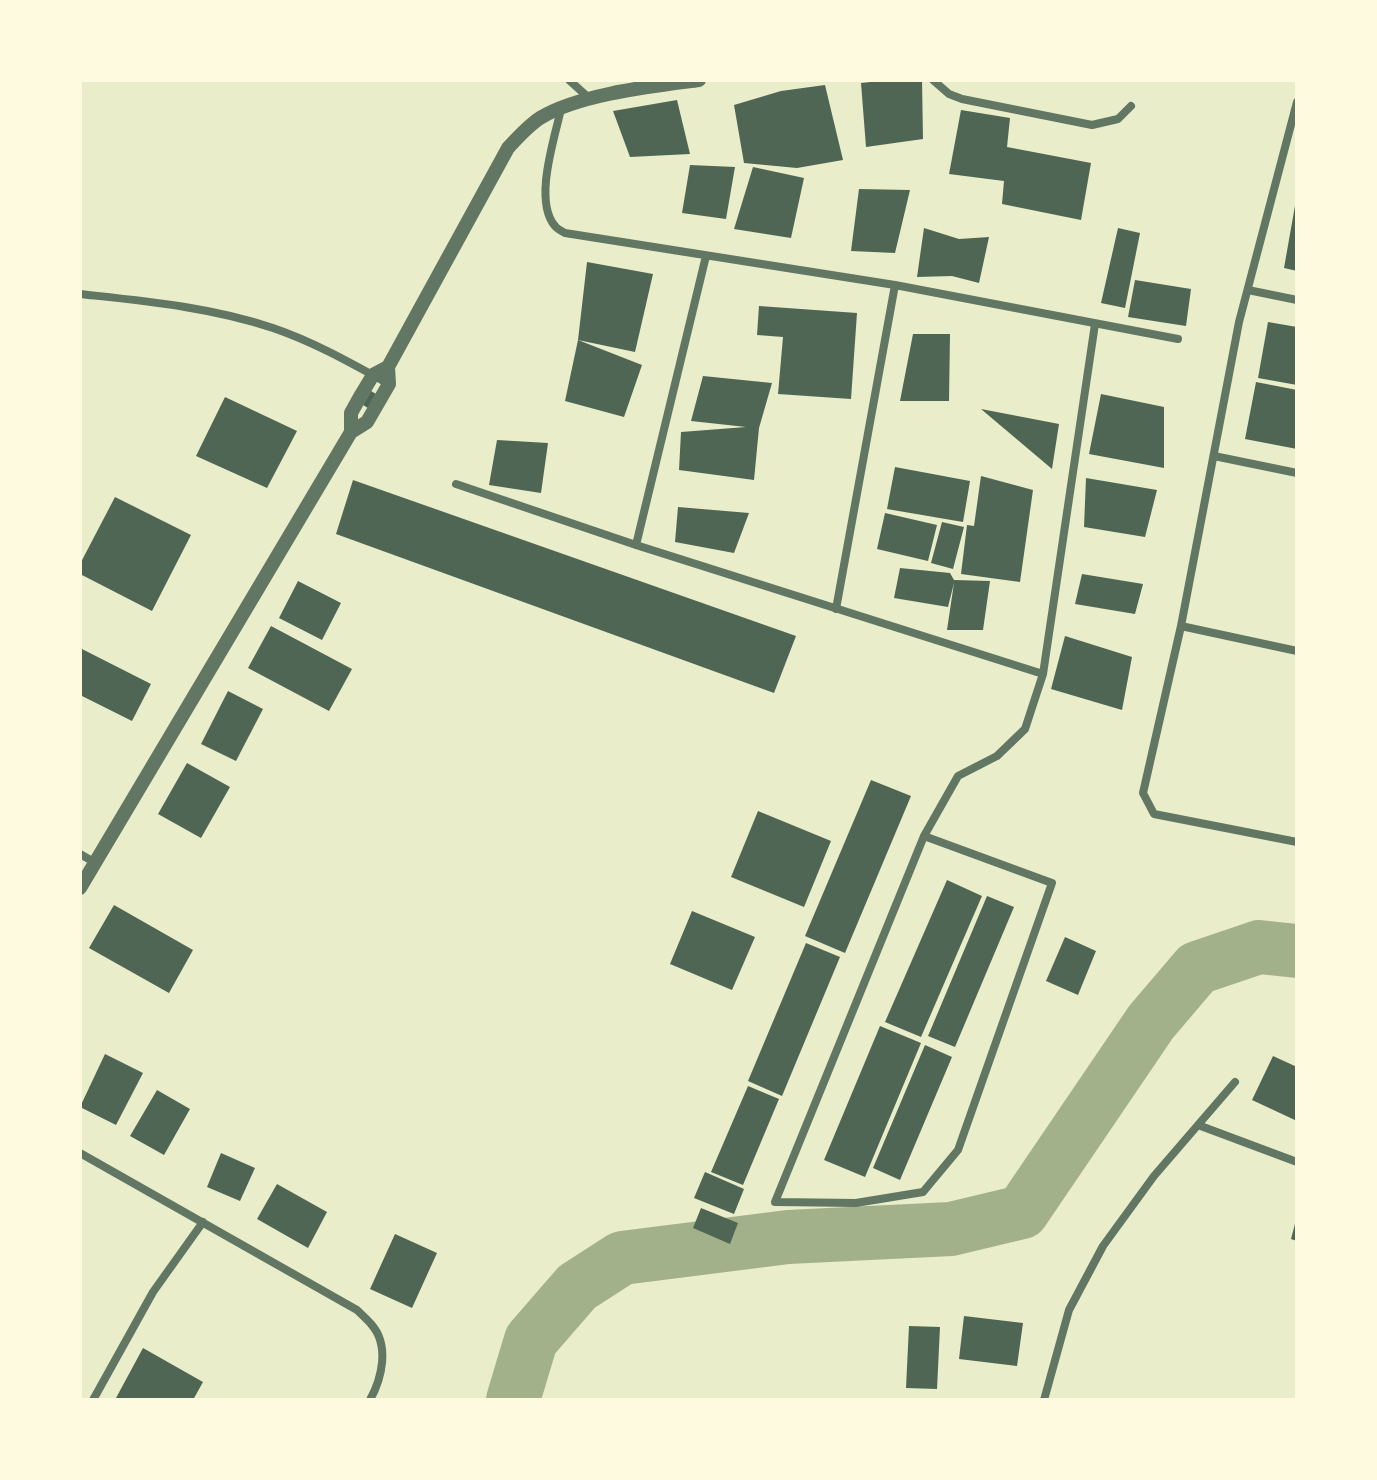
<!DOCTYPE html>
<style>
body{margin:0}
#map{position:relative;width:1377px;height:1480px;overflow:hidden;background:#e9edc9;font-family:"PT Sans",sans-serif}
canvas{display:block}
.frame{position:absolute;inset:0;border:82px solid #fefae0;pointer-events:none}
</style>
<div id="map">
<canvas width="1377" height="1480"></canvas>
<div class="frame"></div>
</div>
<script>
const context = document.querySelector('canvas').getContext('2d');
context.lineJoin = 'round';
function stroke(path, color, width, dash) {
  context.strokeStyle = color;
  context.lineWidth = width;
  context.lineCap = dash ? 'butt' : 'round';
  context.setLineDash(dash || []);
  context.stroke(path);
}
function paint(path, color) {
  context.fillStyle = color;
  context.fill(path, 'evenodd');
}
stroke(new Path2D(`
 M513,1400L531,1340L577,1287L622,1258L788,1237L951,1229L1022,1212L1151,1022L1197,968L1259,947L1297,951`), '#a3b18a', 54);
paint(new Path2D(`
 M889,80H922L923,139L866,147L861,83Z
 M825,85L843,160L797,168L744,163L734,105L781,91Z
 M677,100L690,154L630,157L613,111Z
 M961,110L1010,118L1007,147L1091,163L1081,220L1002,204L1004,181L949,174Z
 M690,165L735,167L726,219L682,213Z
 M753,167L804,178L791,238L734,229Z
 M859,189L910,190L895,253L851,251Z
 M1296,200H1297V271L1284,268Z
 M924,228L959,239L989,237L979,283L952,276L917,277Z
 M1118,228L1140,233L1125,308L1101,303Z
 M587,262L653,274L635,352L578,340Z
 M1135,280L1191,289L1186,326L1128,317Z
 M759,306L857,313L851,399L778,394L783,337L757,335Z
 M1268,322L1297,327V385L1258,378Z
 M913,334H950L949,401H900Z
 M578,340L642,365L624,417L565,401Z
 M703,376L772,383L759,428L754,480L679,470L681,432L746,427L691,421Z
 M1256,382L1297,390V449L1245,439Z
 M371,391L376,394L368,408L363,405Z
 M1101,394L1164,407V468L1089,454Z
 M225,397L297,431L267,488L196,456Z
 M981,409L1059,424L1052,469Z
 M497,440L548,443L541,493L489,485Z
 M895,467L970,481L963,522L887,509Z
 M981,476L1033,490L1020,582L961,574L967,525L974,526Z
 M1086,478L1157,490L1145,537L1084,527Z
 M353,480L796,636L774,693L336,534Z
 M115,497L191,535L152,611L80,574V564Z
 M678,507L749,513L734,553L675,542Z
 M885,513L937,525L928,561L877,549Z
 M942,522L964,527L953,569L931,563Z
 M900,568L950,573L954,580L990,581L983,630H947L954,583L948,607L894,598Z
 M1082,574L1143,584L1135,614L1075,604Z
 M298,581L341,603L322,640L279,618Z
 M271,626L352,669L329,711L248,668Z
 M1065,636L1132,657L1122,710L1051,689Z
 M80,648L151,684L132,721L80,695Z
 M228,691L263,709L236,761L201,744Z
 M187,763L230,787L201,838L158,814Z
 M871,780L911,796L845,953L805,936Z
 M758,811L831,841L804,907L731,877Z
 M947,880L982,896L921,1037L885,1022Z
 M987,896L1014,907L955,1047L928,1036Z
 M114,905L193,950L169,993L89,948Z
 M692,911L755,937L732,990L670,964Z
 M1065,937L1096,951L1078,995L1046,981Z
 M806,943L840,957L782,1096L748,1081Z
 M880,1026L921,1043L865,1177L824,1160Z
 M925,1045L952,1057L900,1180L873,1168Z
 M105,1054L143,1073L116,1125L80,1107Z
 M1273,1056L1297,1067V1121L1252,1100Z
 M748,1086L779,1099L743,1185L711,1172Z
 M157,1090L190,1109L164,1155L130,1136Z
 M221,1153L255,1168L240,1201L207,1187Z
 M705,1172L744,1189L734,1214L694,1198Z
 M277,1184L327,1212L308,1248L257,1219Z
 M701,1208L738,1223L730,1244L693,1228Z
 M1296,1220H1297V1241L1291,1239Z
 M395,1234L437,1253L412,1308L370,1289Z
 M964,1316L1023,1323L1017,1366L959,1359Z
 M909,1326L940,1327L937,1389L906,1388Z
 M143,1348L203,1382L193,1400H120L116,1398Z`), '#4f6655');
stroke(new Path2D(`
 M569,80L589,98
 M933,80L949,94L962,99L1092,125L1118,119L1131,106
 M1297,102L1239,322L1181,626L1143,793L1154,814L1297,842
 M561,109C555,137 533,201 555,226C557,229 562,231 565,233L895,285L1178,339
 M1248,290L1297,300
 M80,294C144,301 211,307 273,328C314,342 351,363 389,384
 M1214,456L1297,473
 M456,484L636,545L1043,674
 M636,545L706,256
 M836,609L895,285
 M1181,626L1297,651
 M924,836L1052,883L958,1150L923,1192L856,1203L775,1202L924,836L958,776L997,756L1025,729L1043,674L1095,324
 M80,854L94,862
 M1198,1125L1297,1162
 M80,1153L357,1310C361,1314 367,1319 371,1324C390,1345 382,1378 370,1400
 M93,1400L153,1292L203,1222
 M1044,1400L1069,1310L1103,1246L1154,1176L1235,1082`), '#617663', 8);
stroke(new Path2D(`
 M351,432V413L361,395L373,375L388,367
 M80,888L351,432L367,422L389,384L388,367L508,148C518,137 528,126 540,118C579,94 654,86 699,80`), '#617663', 14);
</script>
